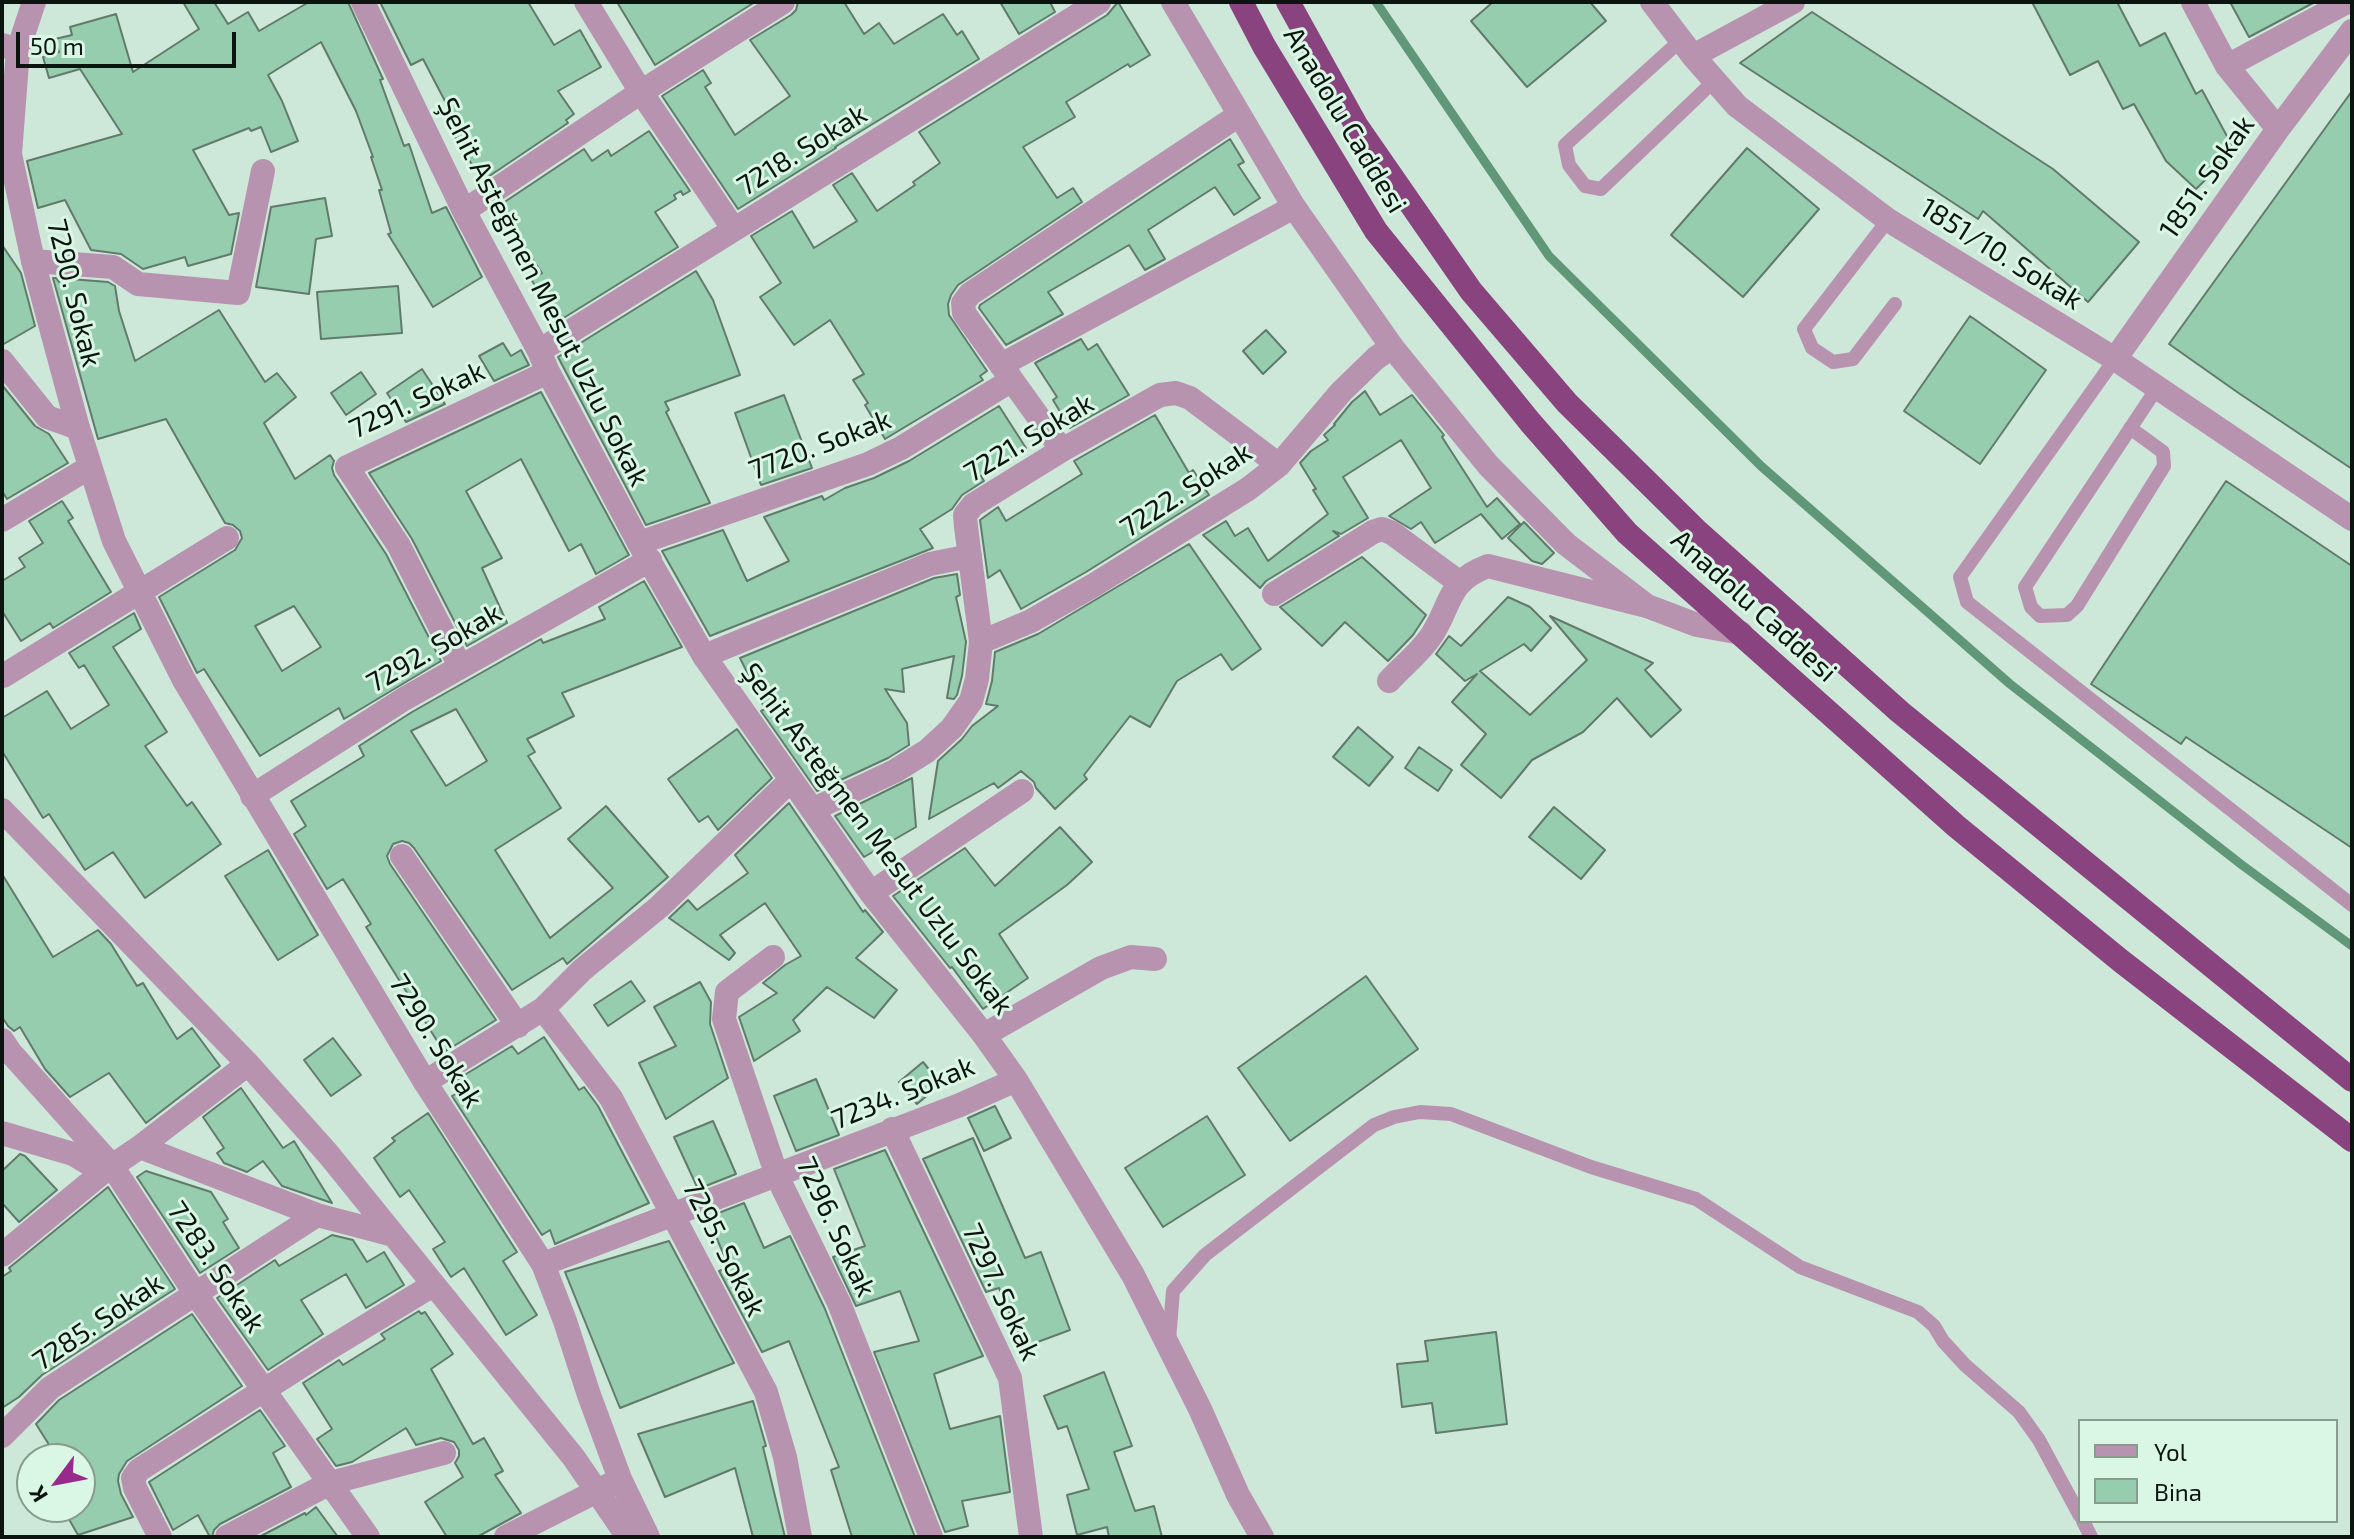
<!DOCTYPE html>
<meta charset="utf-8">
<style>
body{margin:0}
#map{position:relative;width:2354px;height:1539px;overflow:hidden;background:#cde8d8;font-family:"Exo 2",sans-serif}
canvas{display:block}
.frame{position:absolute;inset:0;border:4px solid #0b140f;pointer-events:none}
.legend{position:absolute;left:2078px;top:1419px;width:260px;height:104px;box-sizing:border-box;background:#daf6e5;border:2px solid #879c8f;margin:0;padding:10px 14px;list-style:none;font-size:24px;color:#0b140f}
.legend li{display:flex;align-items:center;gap:16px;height:40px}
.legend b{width:40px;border:2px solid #879c8f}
.north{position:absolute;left:16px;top:1443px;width:80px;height:80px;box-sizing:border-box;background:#daf6e5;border:2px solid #879c8f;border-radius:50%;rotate:238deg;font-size:22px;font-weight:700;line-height:32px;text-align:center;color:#0b140f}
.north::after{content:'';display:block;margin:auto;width:28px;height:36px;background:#972a8b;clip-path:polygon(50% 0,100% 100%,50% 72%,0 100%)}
.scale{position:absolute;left:16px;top:32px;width:220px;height:36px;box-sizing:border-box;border:4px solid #0b140f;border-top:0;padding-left:10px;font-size:24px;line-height:28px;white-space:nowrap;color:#0b140f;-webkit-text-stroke:6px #daf6e5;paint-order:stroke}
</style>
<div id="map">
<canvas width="2354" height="1539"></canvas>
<div class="frame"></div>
<ul class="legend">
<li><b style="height:10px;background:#b893b0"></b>Yol</li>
<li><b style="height:22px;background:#96cdae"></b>Bina</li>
</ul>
<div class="north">K</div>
<div class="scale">50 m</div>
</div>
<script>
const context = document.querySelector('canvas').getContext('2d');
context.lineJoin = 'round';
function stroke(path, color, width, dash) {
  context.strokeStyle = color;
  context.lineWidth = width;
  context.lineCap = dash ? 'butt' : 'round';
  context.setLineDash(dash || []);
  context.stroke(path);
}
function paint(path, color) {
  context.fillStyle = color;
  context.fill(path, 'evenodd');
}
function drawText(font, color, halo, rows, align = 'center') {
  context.font = font + ' "Exo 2",sans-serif';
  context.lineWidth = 6;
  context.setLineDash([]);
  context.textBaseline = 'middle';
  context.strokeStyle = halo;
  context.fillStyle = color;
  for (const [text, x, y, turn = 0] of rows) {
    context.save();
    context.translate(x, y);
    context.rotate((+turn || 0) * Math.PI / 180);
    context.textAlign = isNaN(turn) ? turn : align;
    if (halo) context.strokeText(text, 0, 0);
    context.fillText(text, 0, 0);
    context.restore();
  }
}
stroke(new Path2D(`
 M1376,2L1549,256L1761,466L2010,684L2242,865L2352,946`), '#619779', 9);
const building = new Path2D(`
 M183,2H214L228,24L248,12L259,31L309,2H348L383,79L380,80L404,146L409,144L432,213L446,207L482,277L433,307L388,234L391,233L379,190H382L371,157H373L356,111L321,42L268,75L282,101L298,141L271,152L261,127L251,131L249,128L193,150L229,215L239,213L231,254L188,266L185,257L143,269L121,254L91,250L65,200L38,208L27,161L122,134L80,69L49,78L43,57L59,52L55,39L72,35L70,27L116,14L133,72L199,29Z
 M380,2H528L554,45L580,30L601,67L558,91L574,114L566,120L568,123L482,181L452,132L459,128L423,59L411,65Z
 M617,2H755L655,65Z
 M798,2H844L864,34L879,23L894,44L943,14L957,35L962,31L979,59L835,147L836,148L738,209L662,96L703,70L711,83L705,87L735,135L790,96L750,40L791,15L796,10Z
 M1000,2H1050L1055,12L1019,34Z
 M1118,2L1150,55L1130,67L1128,64L1066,102L1075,117L1023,147L1057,198L1073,188L1082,202L958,285L951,295L948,304L949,315L987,371L980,376L983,380L885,439L865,405L868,403L853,380L864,374L830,320L794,345L760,297L781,283L751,236L792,211L814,248L857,221L833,185L852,173L877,211L915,185L913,182L940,163L919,132L1107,15Z
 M1493,2H1590L1606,21L1527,87L1471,21Z
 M2032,2H2117L2140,46L2165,33L2196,94L2202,90L2235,151L2196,189L2166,161L2134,104L2123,109L2098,61L2070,75Z
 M2230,2H2315L2249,37Z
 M1812,12L2053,169L2139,242L2088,302L1983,211L1978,219L1740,63Z
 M2352,91V469L2240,394L2169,344Z
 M649,131L690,191L683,195L681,191L674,195L676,199L655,212L678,247L557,322L531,279L542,273L497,207L584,149L592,161L608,150L611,156Z
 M1230,139L1244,162L1238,165L1260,198L1234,215L1215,187L1148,230L1165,259L1145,270L1129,245L1048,292L1063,314L1006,345L979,308L980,305Z
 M1747,148L1819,209L1743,297L1671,235Z
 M325,198L332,236L316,239L309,294L256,287L271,207Z
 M2,245L21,273L35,326L2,345Z
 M696,271L713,300L740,375L665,402L669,410L666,412L710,503L646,525L558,357Z
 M53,278H56L59,282L58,278L108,282L115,286L119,311L135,361L219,310L265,382L277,373L296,397L264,423L295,479L330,455L334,461L332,468L334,475L386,554L441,661L344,719L339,708L260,756L204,669L197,673L159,597L235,550L242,538L240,531L233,525L225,523L166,419L98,439ZM294,606L321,647L282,671L255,626Z
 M398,286L402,333L321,339L317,292Z
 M1970,316L2046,370L1980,464L1904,411Z
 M1266,330L1286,352L1263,374L1243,351Z
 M1081,339L1088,350L1097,344L1129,395L1070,428L1053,400L1057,397L1035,363Z
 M503,343L511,356L521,350L529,365L494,381L479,356Z
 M422,369L445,404L406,422L387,393Z
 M361,372L376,394L346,415L331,393Z
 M2,385L35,426L49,434L68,463L7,499L2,491Z
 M1365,391L1380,415L1412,395L1444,435L1442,437L1487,507L1497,498L1520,524L1502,539L1481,514L1435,543L1421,522L1411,529L1389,516L1431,488L1401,440L1343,477L1368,518L1341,534L1333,531L1339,536L1266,581L1260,588L1203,535L1226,521L1235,536L1248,528L1268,561L1328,514L1313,490L1316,489L1300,463L1311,451L1328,440L1324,435L1335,425L1334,424L1352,402Z
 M541,392L629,555L596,574L581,544L569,551L521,459L466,491L502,558L482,568L507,623L467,646L412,539L369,473Z
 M784,395L812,468L761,485L735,413Z
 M999,406L1026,448L981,476L984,481L962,495L952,509L920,529L933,548L710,636L662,551L723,530L747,581L789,561L764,517L822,496L824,500L845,488L874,478L909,461Z
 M1155,415L1189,473L1193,470L1209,495L1086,572L1021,609L1000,570L988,578L980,520L998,507L1006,521L1082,474L1074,461Z
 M2226,481L2352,566V848L2186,737L2181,744L2091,684Z
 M62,501L73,518L68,521L111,592L53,628L50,623L21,641L2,611V581L25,567L19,558L43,543L29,521Z
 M1524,522L1554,553L1542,564L1532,561L1508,538Z
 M1189,544L1261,649L1232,670L1221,654L1177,681L1150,727L1130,716L1084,775L1087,779L1055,809L1036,788L1034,782L1021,771L998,788L994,783L929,819L938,761L962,739L972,726L998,706L986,704L992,681L995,652L1038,634Z
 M1362,557L1426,615L1413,635L1388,661L1345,622L1322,646L1280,607Z
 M957,574L960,595L956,597L966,642L962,676L957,695L954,699L947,698L954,656L902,669L904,692L885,689L907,723L909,745L888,758L817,791L761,711L765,709L740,658L934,578Z
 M644,581L682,647L562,693L574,716L527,739L535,752L528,756L561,808L495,850L550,938L613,888L568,839L606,806L668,877L567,964L563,958L512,990L414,848L409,843L402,841L393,844L387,856L390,864L496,1020L444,1052L366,927L371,924L343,879L327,889L294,834L306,826L291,801L364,756L359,746L412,712L541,639L543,643L605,619L599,607ZM456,709L487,761L446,786L411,731Z
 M1508,597L1530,607L1551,628L1531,651L1524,644L1480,671L1530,715L1587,660L1550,616L1653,663L1645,670L1681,710L1651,737L1617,698L1583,732L1532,760L1501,798L1461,765L1486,734L1452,702L1477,674L1465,681L1436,654L1449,636L1461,646Z
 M134,613L141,629L113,647L167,732L145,746L187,806L192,802L221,844L145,898L113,852L85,870L49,814L43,818L2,751V718L47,691L71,729L109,705L84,665L79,668L69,653Z
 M1358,727L1393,757L1369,786L1333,757Z
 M737,729L772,778L718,830L708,816L699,822L668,779Z
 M1419,747L1452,770L1438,791L1405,768Z
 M912,778L916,827L864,857L835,816Z
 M789,803L863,912L865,910L883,932L856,958L897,990L874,1018L827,987L793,1020L800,1031L754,1061L739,1017L777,993L763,983L785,965L801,956L765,903L720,935L735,953L729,960L669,918L688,900L697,910L748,873L735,855Z
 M1554,807L1605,850L1581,879L1529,837Z
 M1060,827L1092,862L1067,885L999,934L1028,978L983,1009L952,967L950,968L893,896L965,848L995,886Z
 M268,850L318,935L278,960L225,876Z
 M2,874L53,957L98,930L111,944L137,986L143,983L177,1039L192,1028L220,1066L146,1123L109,1073L70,1097L45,1069L20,1027L14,1031L8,1026L2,1017Z
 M1366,976L1418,1049L1290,1141L1238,1068Z
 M631,981L645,1001L608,1026L594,1005Z
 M700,982L711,1002L710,1024L728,1078L666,1119L639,1063L676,1046L654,1007Z
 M544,1037L579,1090L584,1087L598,1106L649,1203L555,1244L550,1230L542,1235L452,1096L459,1092L453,1082L512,1046L518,1054Z
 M333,1038L361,1075L331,1096L304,1060Z
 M923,1062L941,1084L917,1104L899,1082Z
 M816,1079L839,1135L796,1151L774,1096Z
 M241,1088L283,1148L294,1141L332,1203L282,1186L263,1161L247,1172L224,1163L217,1153L224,1148L203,1117Z
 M995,1106L1011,1138L984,1151L968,1118Z
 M428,1113L517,1252L503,1261L537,1315L506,1335L464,1268L451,1277L433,1249L445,1242L409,1190L400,1197L374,1158L395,1141L392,1138Z
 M1207,1116L1245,1175L1163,1227L1125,1168Z
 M713,1121L736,1174L698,1189L674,1137Z
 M973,1138L1025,1258L1041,1252L1070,1330L1024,1347L999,1288L986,1292L923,1159Z
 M885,1150L983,1356L934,1374L950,1429L1000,1416L1010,1492L962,1501L968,1526L945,1532L874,1352L919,1341L900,1291L856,1306L833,1257L865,1246L834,1169Z
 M20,1154L25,1156L57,1190L19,1222L2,1203V1171Z
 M146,1171L211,1192L228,1219L223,1222L239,1248L200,1273L137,1177Z
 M108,1187L175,1289L42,1375L19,1397L2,1408V1277L11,1271L9,1268Z
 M744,1203L764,1248L790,1236L825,1309L915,1537H852L831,1470L839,1467L789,1341L762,1352L719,1271L729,1267L714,1232L718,1230L711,1216Z
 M332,1235L353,1240L367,1262L384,1252L404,1285L366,1308L346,1274L301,1300L323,1334L268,1370L217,1298L275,1260L279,1266Z
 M669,1241L734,1363L620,1408L565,1272Z
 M419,1311L421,1314L425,1312L453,1354L431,1369L473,1444L484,1438L503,1471L495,1475L521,1513L477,1537H447L425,1502L463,1477L455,1463L459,1456V1450L454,1442L441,1438L416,1445L406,1428L352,1462L336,1466L317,1439L332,1429L303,1383L339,1360L343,1365L385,1339L381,1334Z
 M192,1314L242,1386L127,1461L119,1474L118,1481L121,1494L133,1517L78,1535L62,1507H80V1459H58L36,1424L59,1400Z
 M1496,1332L1507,1424L1436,1433L1432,1403L1402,1407L1397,1364L1428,1361L1425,1341Z
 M1104,1372L1132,1446L1114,1452L1135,1511L1154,1506L1162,1537H1109L1107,1527L1077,1535L1067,1495L1089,1489L1067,1426L1058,1429L1044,1396Z
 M753,1401L766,1446L763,1447L785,1537H753L735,1468L665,1497L638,1434Z
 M260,1410L285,1446L273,1453L291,1487L220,1524L214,1530L212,1537H210L198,1515L173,1530L149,1482Z
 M316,1507L338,1537H259L305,1513L306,1515Z`);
paint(building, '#96cdae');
stroke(building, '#627a6c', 2);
stroke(new Path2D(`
 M1681,40L1565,145L1569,165L1585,186L1601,189L1714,81
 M1888,220L1804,329L1812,348L1833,362L1853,359L1895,304
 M2115,359L1960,577L1967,602L2352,905
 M2130,428L2163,452L2164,466L2077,606L2067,615L2040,616L2031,607L2025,587L2157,388
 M1169,1340L1173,1291L1205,1255L1374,1125L1394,1117L1420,1112L1451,1114L1591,1167L1696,1199L1800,1267L1918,1312L1934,1326L1943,1341L1965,1365L2019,1412L2039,1440L2080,1516
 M2083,1521L2091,1537`), '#b893b0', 14);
stroke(new Path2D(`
 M363,2L464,211L539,351L548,372L639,543L704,656L871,893L984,1035L1016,1080L1133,1275L1200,1409L1238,1495L1262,1537
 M586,2L641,92L733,228
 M1652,2L1693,56L1737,106L1888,220L2115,359L2352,519
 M2193,2L2227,66L2278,129
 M2,45L18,50
 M1693,56L1793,2
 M2227,66L2347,2
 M464,211L641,92L783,2
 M33,261L113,267L138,284L238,293L263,171
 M539,351L1099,2
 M2115,359L2278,129L2352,31
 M2,361L47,417L78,428
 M1001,365L1294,207
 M1062,450L964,313L963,303L970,294L1239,115
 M2,520L90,467
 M639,543L868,464L901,448L1012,380
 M1274,594L1373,532L1382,529L1392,533L1460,583
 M981,642L1031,621L1094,585L1248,489L1279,465L1341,392L1376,358L1392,347
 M704,656L930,564L970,556
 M460,666L399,546L347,467L548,372
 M3,676L227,538
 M1389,681C1402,667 1418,654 1429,639C1452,608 1444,582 1488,566L1647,606
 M252,796L404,699L650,560
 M814,809L895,771L927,751L952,728L971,701L977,679L981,642L966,527L965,515L973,505L1062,450L1160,395L1176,393L1190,398L1279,465
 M2,810L248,1064L329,1155L574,1458L628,1537
 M402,856L518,1026
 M871,893L1022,791
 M773,957L727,992L724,1019L777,1176L839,1303L931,1537
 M543,1009L611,1098L766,1392L785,1457L800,1537
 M984,1035L1101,968L1131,957L1155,959
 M2,1040L10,1052L112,1166L195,1293L368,1537
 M425,1082L543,1009L582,970L659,907L791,780
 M892,1129L1010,1378L1031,1537
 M2,1133L73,1154L103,1172
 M140,1147L317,1215L393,1235
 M2,1255L103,1172L140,1147L248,1064
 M543,1264L960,1105L1016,1080
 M2,1436L50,1388L317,1215
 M160,1537L135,1488L133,1478L139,1470L328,1349L433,1285
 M227,1537L330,1483L444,1453
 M506,1537L611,1484`), '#b893b0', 24);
stroke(new Path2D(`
 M34,2L18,50L10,154L33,261L78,428L114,541L184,680L425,1082L543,1264L565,1321L589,1395L620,1479L648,1537
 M1173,2L1294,207L1392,347L1488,465L1566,544L1647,606L1697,625L1741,633`), '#b893b0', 24);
stroke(new Path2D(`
 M1241,2L1264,46L1376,231L1530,422L1627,533L1956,826L2121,961L2352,1140
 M1288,2L1356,125L1471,291L1567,403L1698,532L1900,712L2352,1080`), '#89437f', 24);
drawText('28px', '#0b140f', '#daf6e5', [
 ["Anadolu Caddesi",1345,120,59],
 ["7218. Sokak",802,150,-32],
 ["1851. Sokak",2207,177,-55],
 ["1851/10. Sokak",2001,254,32],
 ["Şehit Asteğmen Mesut Uzlu Sokak",543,292,63],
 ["7290. Sokak",74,293,76],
 ["7291. Sokak",417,400,-25],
 ["7221. Sokak",1029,438,-31],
 ["7720. Sokak",820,445,-21],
 ["7222. Sokak",1186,490,-33],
 ["Anadolu Caddesi",1754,606,42],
 ["7292. Sokak",434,648,-30],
 ["Şehit Asteğmen Mesut Uzlu Sokak",877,839,53],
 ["7290. Sokak",436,1041,58],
 ["7234. Sokak",903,1093,-22],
 ["7296. Sokak",836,1227,65],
 ["7295. Sokak",724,1248,63],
 ["7283. Sokak",216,1267,56],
 ["7297. Sokak",1001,1292,65],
 ["7285. Sokak",98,1322,-34]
]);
</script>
